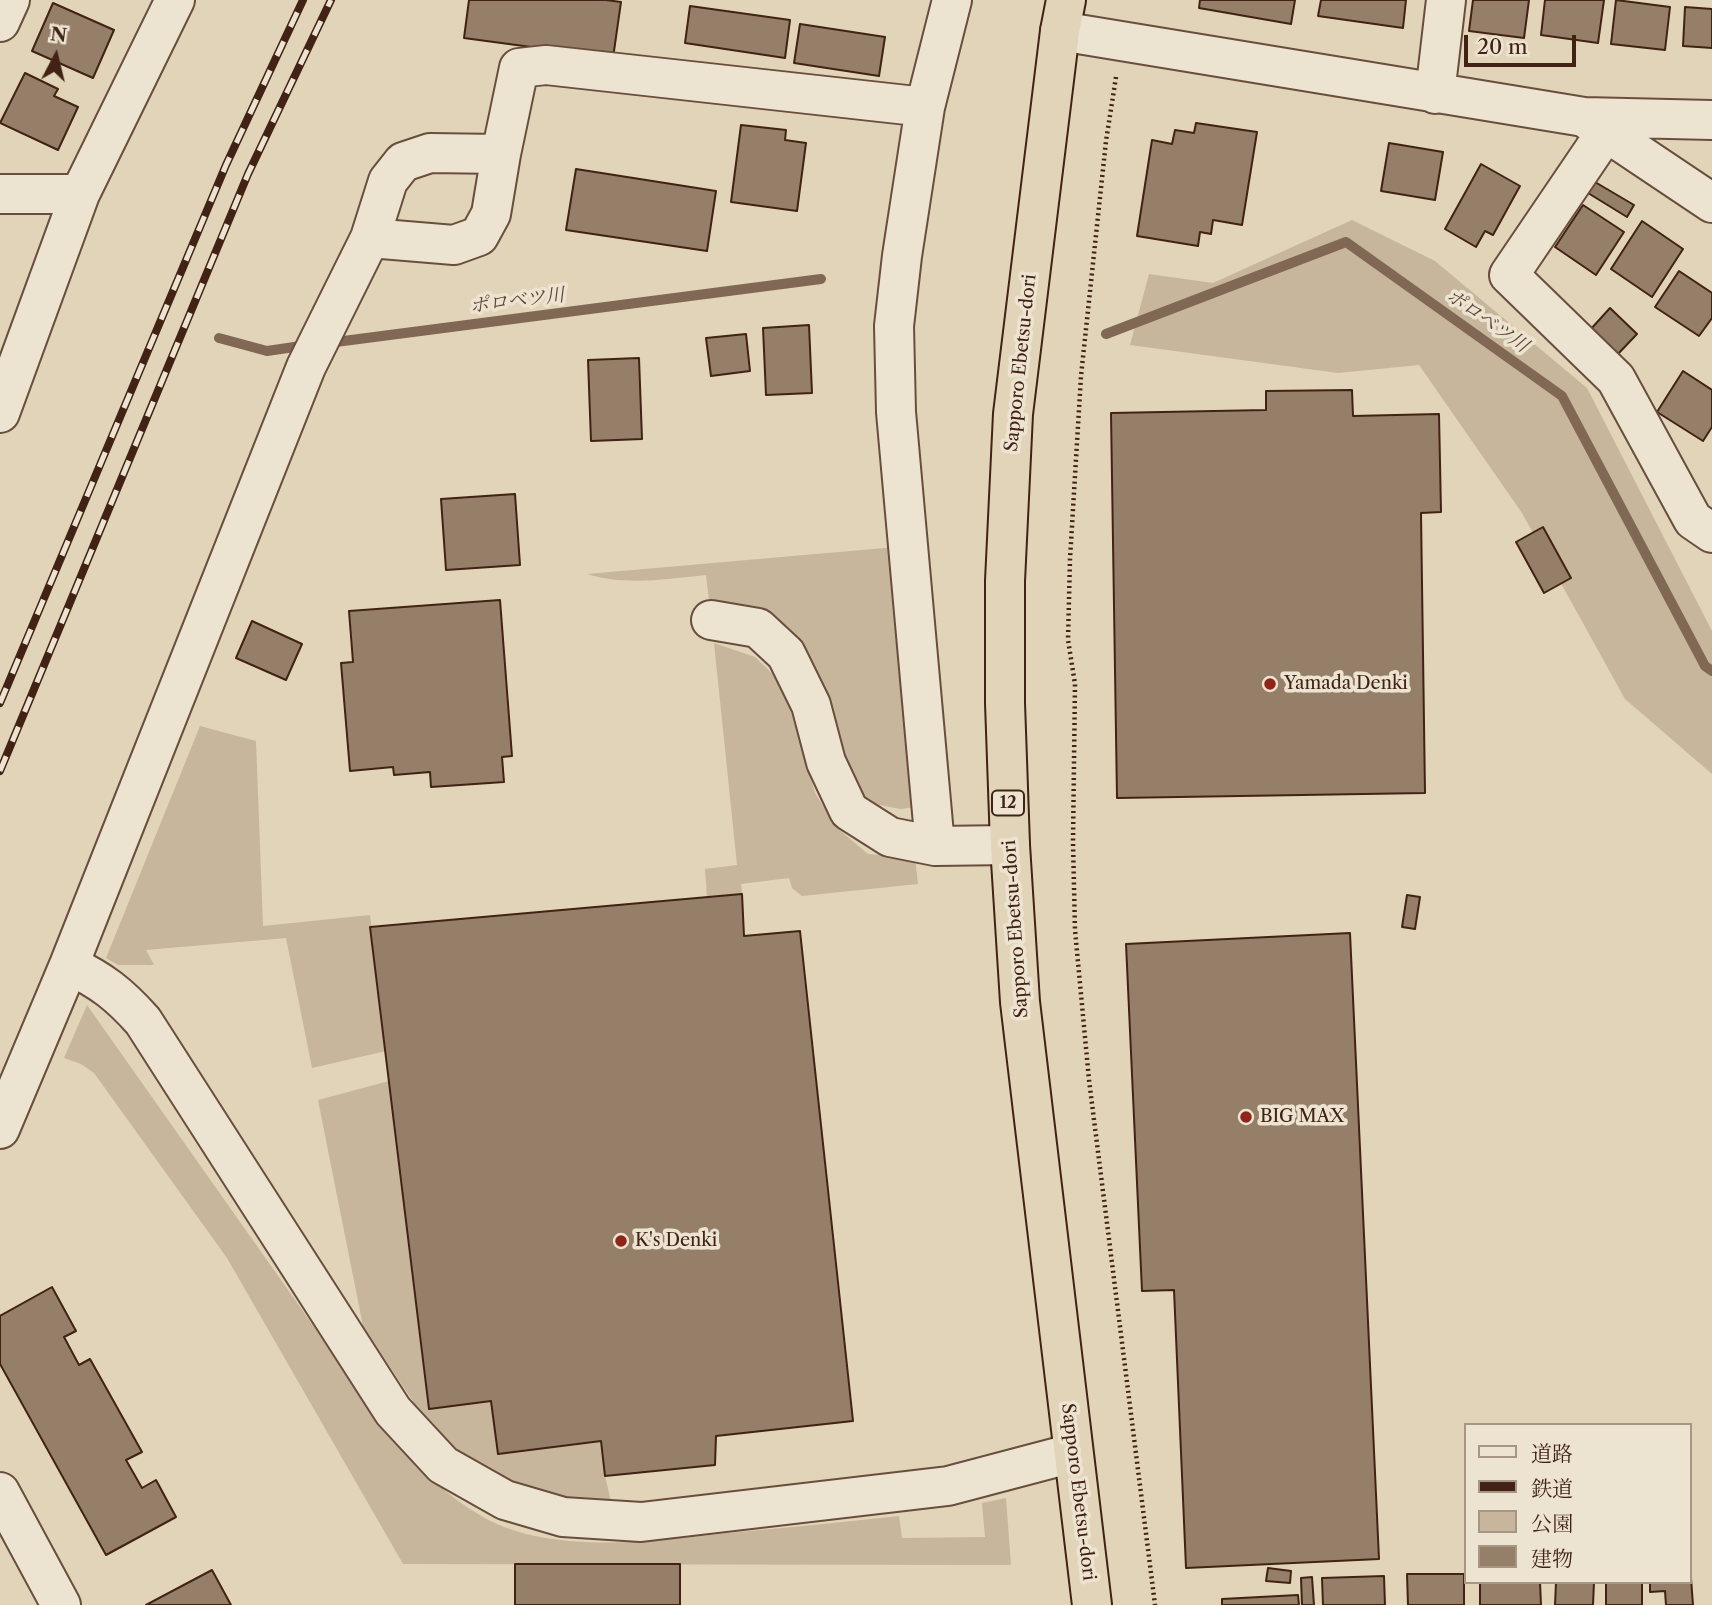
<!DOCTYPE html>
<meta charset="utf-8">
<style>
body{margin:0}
#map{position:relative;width:1712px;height:1605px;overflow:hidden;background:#e2d4b8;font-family:"Libre Caslon Text","Noto Serif JP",serif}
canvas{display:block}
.legend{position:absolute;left:1464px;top:1423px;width:228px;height:161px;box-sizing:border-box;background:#ece3d1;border:2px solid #a89685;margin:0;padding:9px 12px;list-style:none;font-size:21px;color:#412214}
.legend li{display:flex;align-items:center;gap:14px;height:35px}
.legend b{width:35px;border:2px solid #a89685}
.north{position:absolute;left:21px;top:21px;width:70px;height:70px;-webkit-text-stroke:5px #ece3d1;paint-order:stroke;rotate:7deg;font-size:19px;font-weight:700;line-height:28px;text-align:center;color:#412214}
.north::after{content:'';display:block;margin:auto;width:24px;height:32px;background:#412214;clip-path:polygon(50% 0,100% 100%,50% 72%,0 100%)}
.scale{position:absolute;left:1464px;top:35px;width:112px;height:32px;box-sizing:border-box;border:4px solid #412214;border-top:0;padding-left:9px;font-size:21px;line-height:24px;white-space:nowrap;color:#412214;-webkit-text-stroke:5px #ece3d1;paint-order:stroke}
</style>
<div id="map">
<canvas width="1712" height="1605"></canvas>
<ul class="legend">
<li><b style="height:9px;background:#ece3d1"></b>道路</li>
<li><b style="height:9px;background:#412214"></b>鉄道</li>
<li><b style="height:19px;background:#c7b69c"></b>公園</li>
<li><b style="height:19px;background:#957f69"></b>建物</li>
</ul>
<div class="north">N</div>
<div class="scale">20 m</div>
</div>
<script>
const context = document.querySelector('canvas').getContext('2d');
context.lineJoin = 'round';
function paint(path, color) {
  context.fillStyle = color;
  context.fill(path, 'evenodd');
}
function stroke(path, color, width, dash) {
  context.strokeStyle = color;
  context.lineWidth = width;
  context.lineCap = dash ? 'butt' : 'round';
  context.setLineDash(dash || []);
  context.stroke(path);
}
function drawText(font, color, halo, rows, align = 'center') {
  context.font = font + ' "Libre Caslon Text","Noto Serif JP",serif';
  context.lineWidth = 7;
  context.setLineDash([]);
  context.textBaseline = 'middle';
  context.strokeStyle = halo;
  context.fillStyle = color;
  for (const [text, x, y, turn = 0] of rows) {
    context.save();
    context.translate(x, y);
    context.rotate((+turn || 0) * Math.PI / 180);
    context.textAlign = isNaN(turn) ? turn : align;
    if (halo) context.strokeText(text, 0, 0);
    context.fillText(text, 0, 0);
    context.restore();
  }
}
paint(new Path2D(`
 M1352,220L1435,261L1587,388L1712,631V774L1625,699L1522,513L1419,365L1338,373L1130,345L1149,274L1213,283Z
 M896,547L917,807L900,809L875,804L856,793L832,741L725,609L709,601L706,575C665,579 626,586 587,574Z
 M714,643L755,657L778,679L789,705L815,793L837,828L868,854L915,858L918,884L802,896L792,888L789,878L741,884L742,894L707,897L705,869L737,865Z
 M200,726L256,741L263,926L370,915L386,1051L312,1068L286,938L146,950L154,965H118L106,958Z
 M87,1005L391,1436C418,1468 446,1496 483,1517C554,1557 661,1540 739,1532C792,1527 845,1522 899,1516L902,1538L985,1537L982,1503L1006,1498L1011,1565L403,1564L227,1258L94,1073L81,1064L64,1058Z
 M389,1081L491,1401L498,1453L601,1441L605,1476L612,1506L532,1494L446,1446L416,1406L363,1326L318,1100Z`), '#c7b69c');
stroke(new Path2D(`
 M1106,334L1346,242L1562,396L1705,666L1712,671
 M219,338L267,351L308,345
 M328,343L821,279`), '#816855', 10);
const building = new Path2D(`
 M469,0H606L621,2L613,58L464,38Z
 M1200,0H1295L1291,24L1199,8Z
 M1321,0H1406L1403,28L1318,16Z
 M1473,0H1529L1524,38L1469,31Z
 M1545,0H1604L1598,43L1541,35Z
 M1616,0L1670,7L1665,50L1611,44Z
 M53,3L114,30L93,78L32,51Z
 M690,6L790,20L785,58L685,43Z
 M1685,7L1712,9V48L1683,46Z
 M800,24L885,37L879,76L794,63Z
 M25,73L58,89L54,96L78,107L58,150L0,123Z
 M1196,123L1257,132L1242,225L1213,220L1211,234L1200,232L1198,246L1137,236L1152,140L1172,144L1175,130L1194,133Z
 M741,125L786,130L785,140L806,143L797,211L731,202Z
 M1389,143L1443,152L1435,200L1381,191Z
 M1481,164L1520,186L1493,235L1485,231L1476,247L1445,229Z
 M576,169L716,191L707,251L566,230Z
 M1595,182L1634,205L1627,217L1588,193Z
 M1583,205L1624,232L1596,275L1555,247Z
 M1642,221L1683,249L1652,297L1611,269Z
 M1679,271L1712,293V318L1699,336L1655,307Z
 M1610,308L1637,334L1617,355L1590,330Z
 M809,325L812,393L766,395L763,328Z
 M746,334L750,371L711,376L706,338Z
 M639,358L642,439L591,441L588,360Z
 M1683,371L1712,390V427L1703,441L1657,412Z
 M1352,390L1353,416L1439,414L1441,512L1421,513L1425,793L1117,798L1111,413L1266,410V391Z
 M515,494L520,565L446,570L441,499Z
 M1543,527L1571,578L1544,593L1516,542Z
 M500,600L512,756L502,757L504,782L431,787L430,772L394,775L393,767L350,771L341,663L353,662L349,611Z
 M252,621L302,644L286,680L236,658Z
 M742,894L744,936L800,931L853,1421L716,1436L715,1465L605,1476L601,1441L498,1454L491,1401L429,1409L370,927Z
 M1407,895L1420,897L1415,929L1402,927Z
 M1350,933L1379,1559L1186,1568L1174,1290L1142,1291L1126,944Z
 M52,1287L76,1331L64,1337L79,1365L90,1359L142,1452L126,1460L142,1488L156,1480L176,1517L106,1555L0,1364V1316Z
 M1689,1551L1693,1605H1666L1665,1591L1650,1592V1582H1689Z
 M515,1564H680V1605H515Z
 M1268,1568L1291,1571L1290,1583L1266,1581Z
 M212,1570L231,1605H146Z
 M1407,1574H1464V1605H1408Z
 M1384,1576L1385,1605H1323L1322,1578Z
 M1312,1577L1314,1605H1302L1301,1578Z
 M1480,1582H1540L1541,1605H1480Z
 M1556,1582H1594L1593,1605H1555Z
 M1606,1582H1642V1605H1606Z
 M1298,1595L1299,1605H1222V1599Z`);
paint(building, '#957f69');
stroke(building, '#412214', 2);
const minor = new Path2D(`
 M0,22L10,0
 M1060,31L1584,117L1712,120
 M1435,94L1446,0
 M1585,118L1712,203
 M1606,132L1509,275L1616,379L1693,520L1712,533
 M0,194H80
 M370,238L454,245L479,236L491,214L501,154
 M0,413L80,194L175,0
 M711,620L758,628L786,654L811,705L826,762L849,811L890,837L935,846L1010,845
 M935,846L896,412L894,326L902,256L925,107L952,0
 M69,965C102,981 119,994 143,1021L393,1411L443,1465L505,1500L563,1517L641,1522L948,1486L1073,1453
 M0,1129L69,965L306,367L370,238L388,181L403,162L430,153L501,154L519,68L546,65L925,107
 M0,1492L61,1605`);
const highway = new Path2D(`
 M1066,0L1060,31L1013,414L1005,581V703L1010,845L1020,1002L1092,1605`);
stroke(minor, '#694e3d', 42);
stroke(highway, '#412214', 42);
stroke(new Path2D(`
 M1116,77L1106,141L1081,376L1070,559L1068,640L1075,684L1073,842L1075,930L1089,1080L1155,1605`), '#412214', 4.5, [2, 3.5]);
stroke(minor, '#ece3d1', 38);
stroke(highway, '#e2d4b8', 38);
const rail = new Path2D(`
 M0,703L226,165L303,0
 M0,771L248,174L331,0`);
stroke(rail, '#412214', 8);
stroke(rail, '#ece3d1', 5, [16]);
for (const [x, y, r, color] of [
 [1270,684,7,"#8f2418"],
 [1246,1117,7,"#8f2418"],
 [621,1241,7,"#8f2418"]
]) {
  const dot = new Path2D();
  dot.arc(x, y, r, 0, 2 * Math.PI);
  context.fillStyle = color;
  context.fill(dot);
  stroke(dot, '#ece3d1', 2.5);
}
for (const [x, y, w] of [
 [1008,803,32]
]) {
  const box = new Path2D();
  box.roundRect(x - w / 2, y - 12.5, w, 25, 5);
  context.fillStyle = '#ece3d1';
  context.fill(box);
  stroke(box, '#412214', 2);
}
drawText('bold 16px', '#412214', null, [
 ["12",1008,803]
]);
drawText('18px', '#412214', '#ece3d1', [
 ["Sapporo Ebetsu-dori",1021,363,-84],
 ["Sapporo Ebetsu-dori",1016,929,-94],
 ["Sapporo Ebetsu-dori",1078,1492,83]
]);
drawText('18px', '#412214', '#ece3d1', [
 ["Yamada Denki",1284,684],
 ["BIG MAX",1260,1117],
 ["K's Denki",635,1241]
], 'left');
drawText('italic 19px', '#614534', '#ece3d1', [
 ["ポロベツ川",517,301,-7],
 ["ポロベツ川",1487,321,35]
]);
</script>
